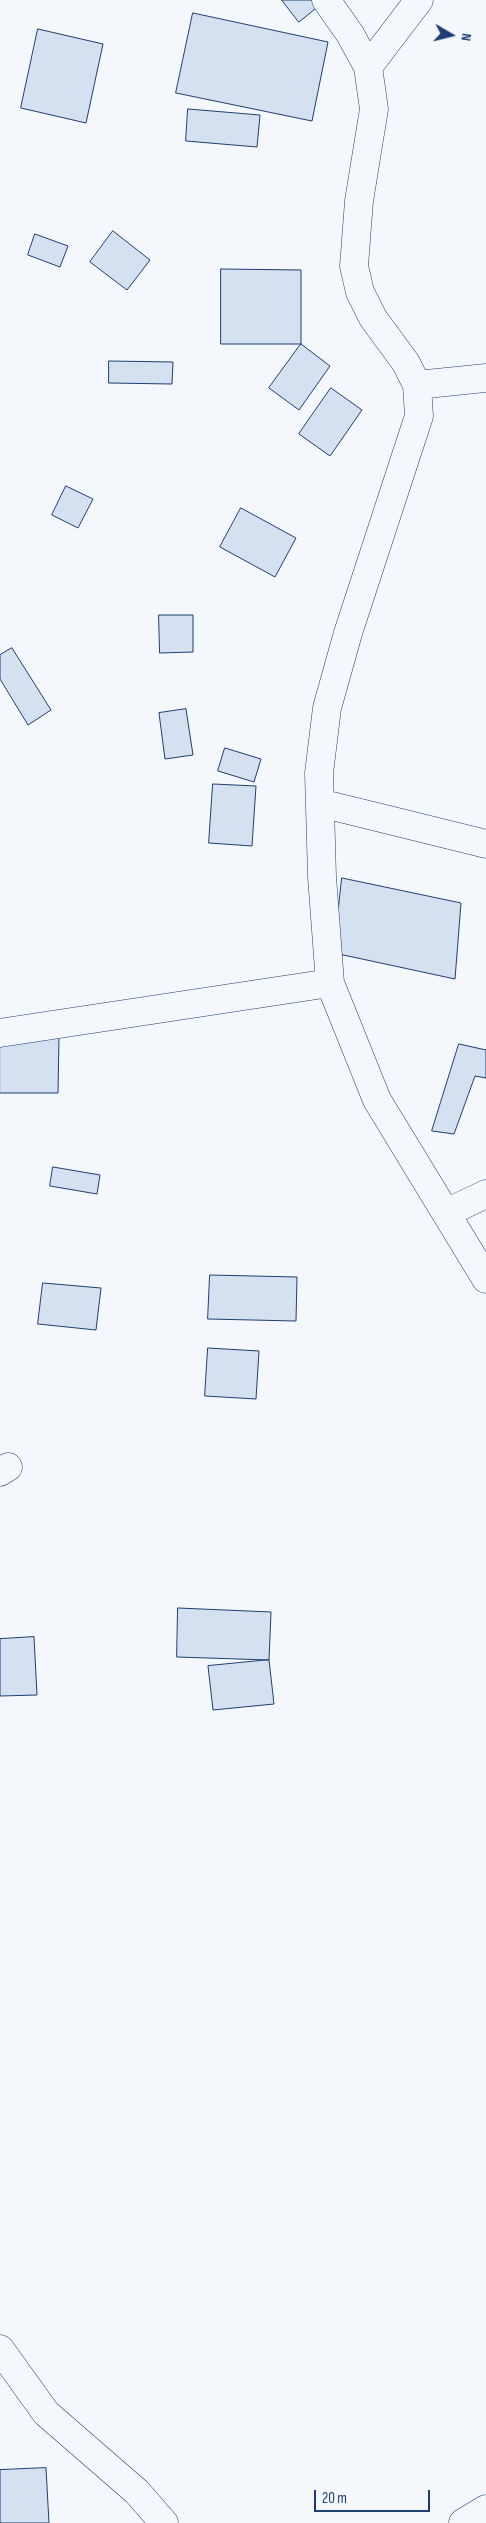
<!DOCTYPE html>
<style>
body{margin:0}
#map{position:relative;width:486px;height:2523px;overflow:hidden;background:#f4f7fb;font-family:"Sofia Sans Condensed",sans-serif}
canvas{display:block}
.north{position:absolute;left:426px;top:10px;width:50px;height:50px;-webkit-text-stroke:4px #f4f7fb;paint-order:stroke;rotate:98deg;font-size:14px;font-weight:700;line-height:20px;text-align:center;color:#1d3f73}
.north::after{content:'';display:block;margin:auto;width:18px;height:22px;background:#1d3f73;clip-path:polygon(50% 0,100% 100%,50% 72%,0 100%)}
.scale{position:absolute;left:314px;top:2490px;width:116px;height:22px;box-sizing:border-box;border:2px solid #1d3f73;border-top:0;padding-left:6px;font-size:15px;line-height:18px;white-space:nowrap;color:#1d3f73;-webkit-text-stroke:4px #f4f7fb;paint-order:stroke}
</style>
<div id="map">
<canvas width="486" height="2523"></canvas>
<div class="north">N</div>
<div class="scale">20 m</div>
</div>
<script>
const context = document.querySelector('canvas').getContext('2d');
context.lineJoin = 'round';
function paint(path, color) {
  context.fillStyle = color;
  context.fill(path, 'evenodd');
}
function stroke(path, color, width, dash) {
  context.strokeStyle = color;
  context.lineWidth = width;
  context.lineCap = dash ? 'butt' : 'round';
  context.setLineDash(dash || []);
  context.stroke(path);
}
const building = new Path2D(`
 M282,0H316L320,5L299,22Z
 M193,13L328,42L312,121L176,93Z
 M38,29L103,44L86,123L21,108Z
 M188,109L260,115L257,147L186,141Z
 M113,231L150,260L127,290L90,262Z
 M35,234L68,246L60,267L28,255Z
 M221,269L301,270V344H221Z
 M301,344L330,366L299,410L269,388Z
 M109,361L173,362L172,384L109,383Z
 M331,388L362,410L330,456L299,434Z
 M66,486L93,499L78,528L52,515Z
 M241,508L296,538L275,577L220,547Z
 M159,615H193V652L160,653Z
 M12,648L51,710L28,725L0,679V655Z
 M186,709L193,755L165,759L159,713Z
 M225,748L261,759L254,782L218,771Z
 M213,784L256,786L252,846L209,843Z
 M342,878L461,903L455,979L334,953Z
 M0,1035L59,1036L58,1093H0Z
 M459,1044L486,1050V1078L475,1076L454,1134L432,1131Z
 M53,1167L100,1175L97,1194L50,1186Z
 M210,1275L297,1277L296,1321L208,1319Z
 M43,1283L101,1288L96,1330L38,1324Z
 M208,1348L259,1351L256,1399L205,1396Z
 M178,1608L271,1612L269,1660L177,1657Z
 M34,1637L37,1695L0,1696V1639Z
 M269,1660L274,1704L213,1710L208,1666Z
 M46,2468L49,2523H0V2470Z`);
paint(building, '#d5e0f0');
stroke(building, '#1d3f73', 1);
const minor = new Path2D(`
 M326,0L350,34L368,67L374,109L359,201L354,266L360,292L373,318L406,363L417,385L419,416L348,633L327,708L319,773L322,877L330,983L377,1100L486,1279
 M368,67L419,0
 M417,385L486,378
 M320,803L486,844
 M0,1033L330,983
 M446,1213L486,1194
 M0,1472L8,1467
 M0,2349L46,2413L137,2492L164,2523
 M463,2523L486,2509`);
stroke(minor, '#1d3f73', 29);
stroke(minor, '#f4f7fb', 28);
</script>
